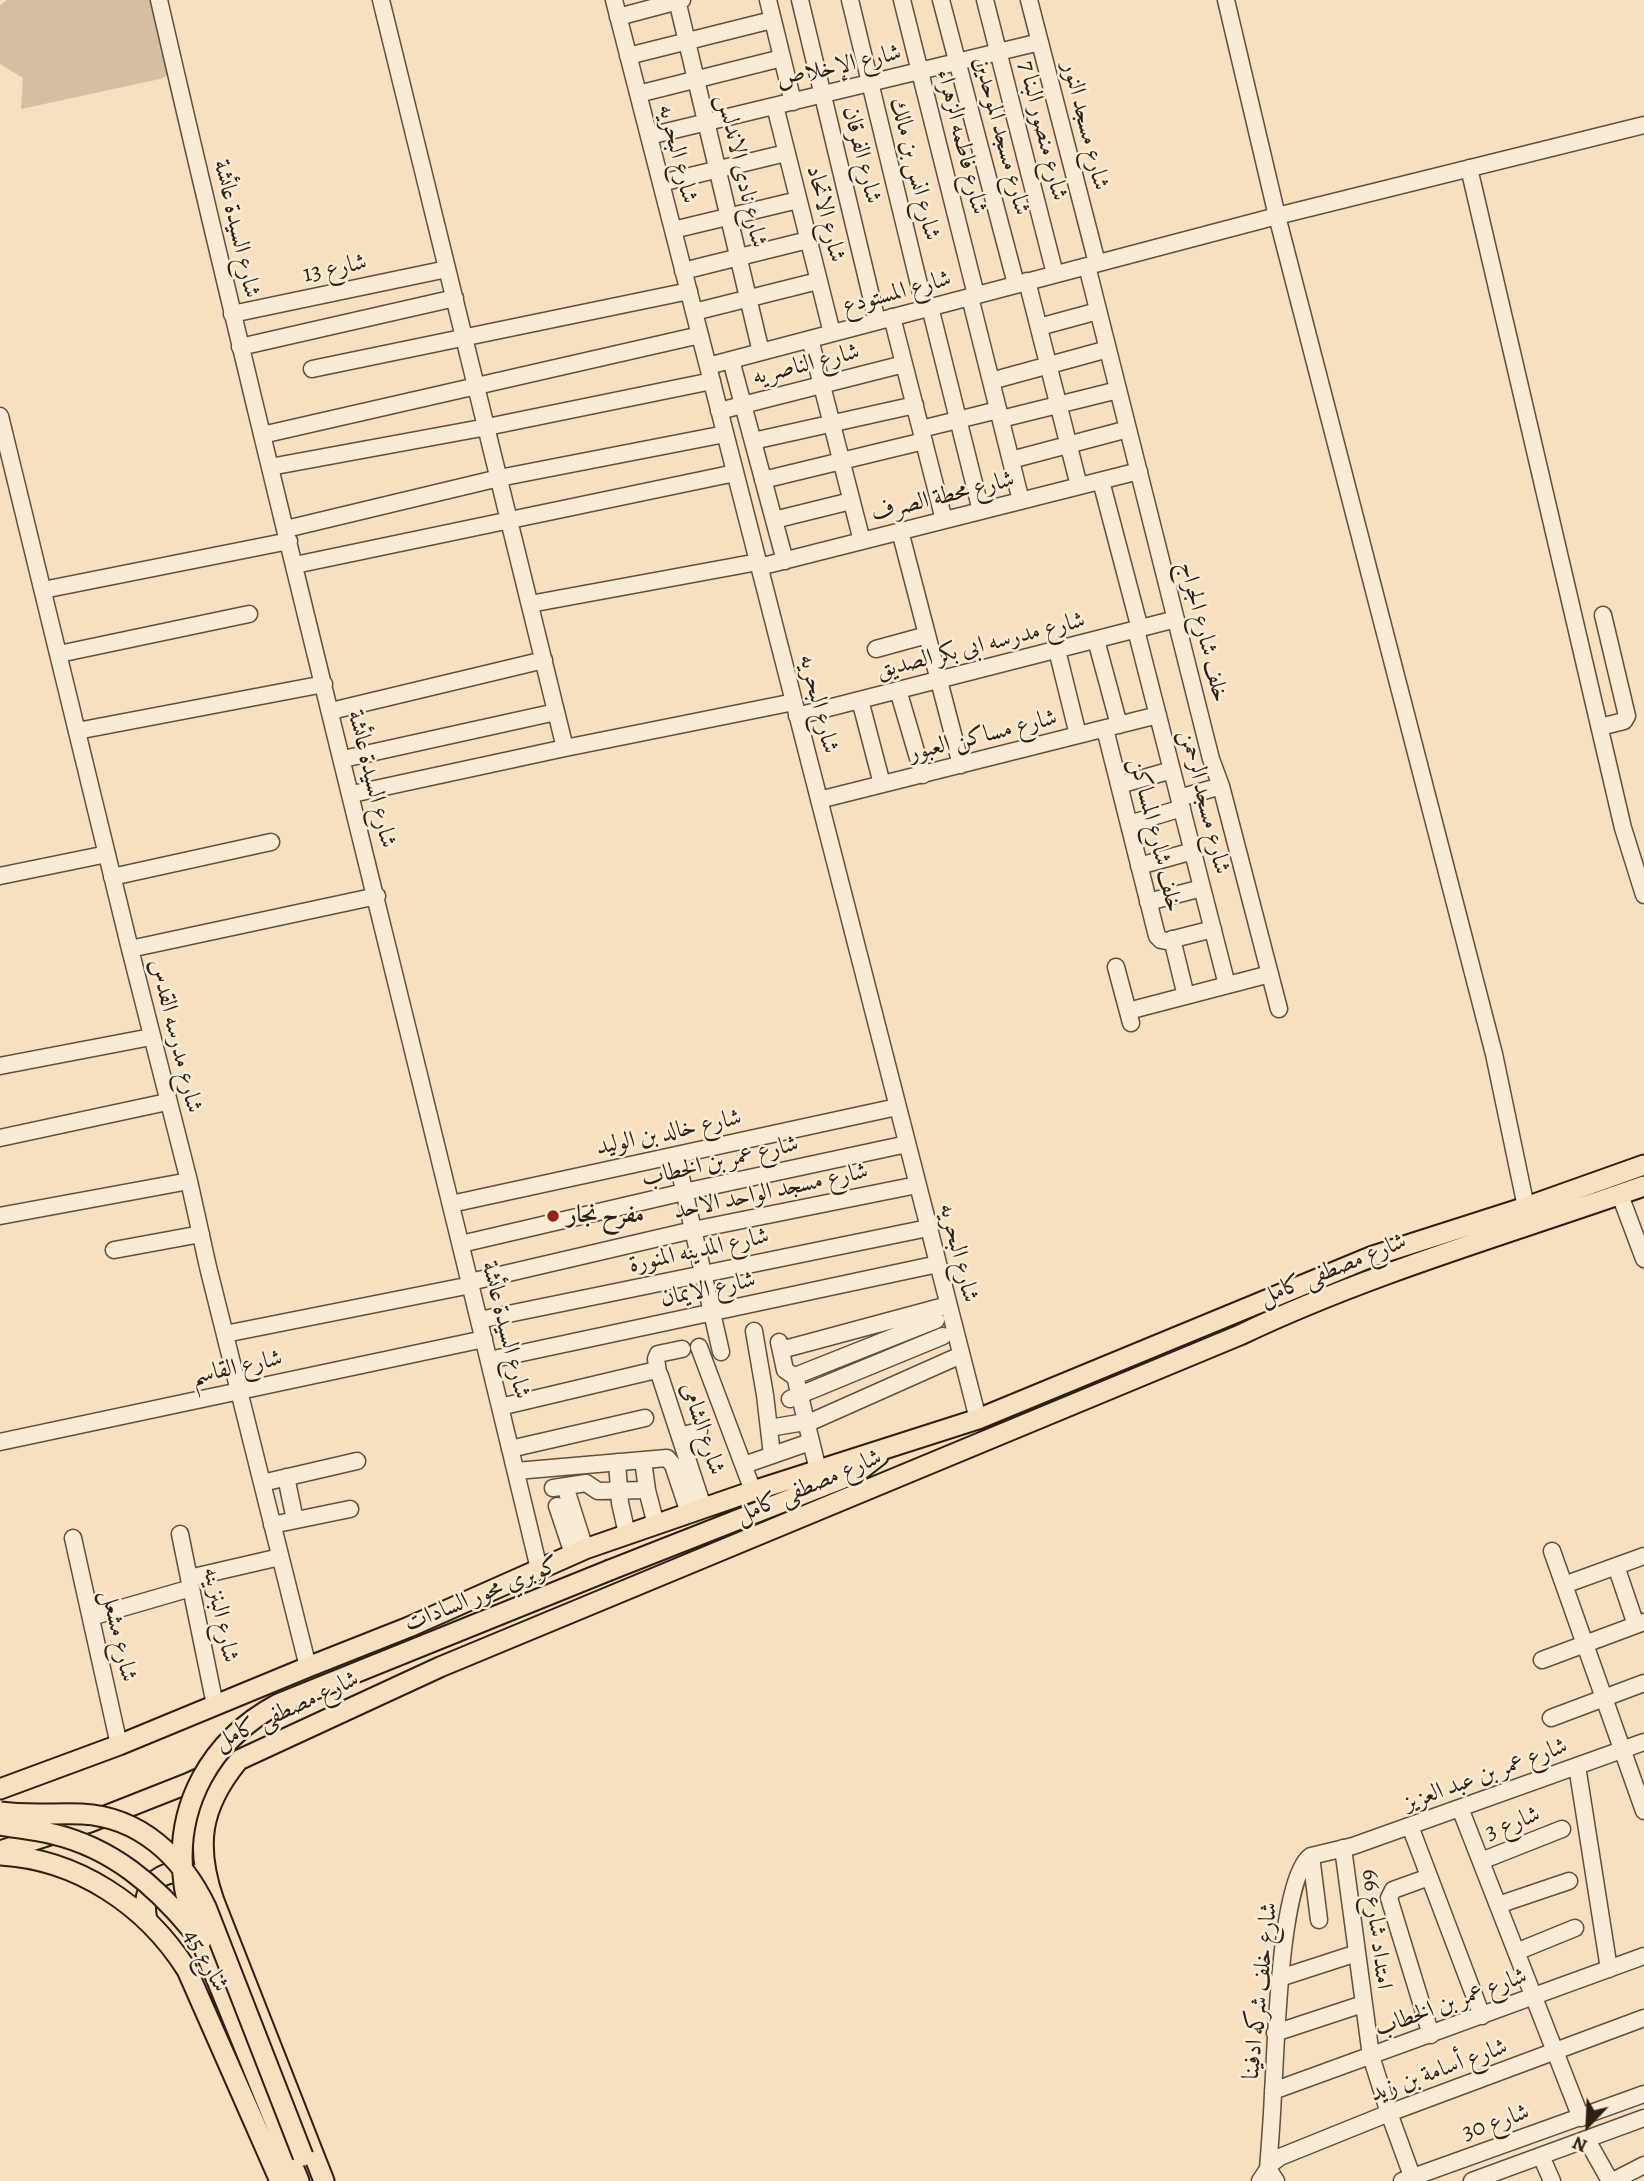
<!DOCTYPE html>
<meta charset="utf-8">
<style>
body{margin:0}
#map{position:relative;width:1644px;height:2181px;overflow:hidden;background:#f7e0bf;font-family:Alegreya,serif}
canvas{display:block}
.north{position:absolute;left:1553px;top:2090px;width:70px;height:70px;-webkit-text-stroke:5px #faebd5;paint-order:stroke;rotate:203deg;font-size:19px;font-weight:700;line-height:28px;text-align:center;color:#2e1e14}
.north::after{content:'';display:block;margin:auto;width:24px;height:32px;background:#2e1e14;clip-path:polygon(50% 0,100% 100%,50% 72%,0 100%)}
</style>
<div id="map">
<canvas width="1644" height="2181"></canvas>
<div class="north">N</div>
</div>
<script>
const context = document.querySelector('canvas').getContext('2d');
context.lineJoin = 'round';
function paint(path, color) {
  context.fillStyle = color;
  context.fill(path, 'evenodd');
}
function stroke(path, color, width, dash) {
  context.strokeStyle = color;
  context.lineWidth = width;
  context.lineCap = dash ? 'butt' : 'round';
  context.setLineDash(dash || []);
  context.stroke(path);
}
function drawText(font, color, halo, rows, align = 'center') {
  context.font = font + ' Alegreya,Amiri,serif';
  context.lineWidth = 5;
  context.setLineDash([]);
  context.textBaseline = 'middle';
  context.strokeStyle = halo;
  context.fillStyle = color;
  for (const [text, x, y, turn = 0] of rows) {
    context.save();
    context.translate(x, y);
    context.rotate((+turn || 0) * Math.PI / 180);
    context.textAlign = isNaN(turn) ? turn : align;
    if (halo) context.strokeText(text, 0, 0);
    context.fillText(text, 0, 0);
    context.restore();
  }
}
paint(new Path2D(`
 M7,0H154L171,74L160,79L21,109L23,78L0,64V5Z`), '#d5bfa2');
const minor = new Path2D(`
 M159,0C280,524 414,1045 539,1569
 M381,0L565,748
 M614,0L978,1419
 M677,0L761,352
 M768,0L793,102
 M800,0L877,321
 M850,0L925,309
 M902,0L976,295
 M941,0L1016,284
 M985,0L1055,274
 M1029,0L1097,263
 M1226,0L1277,216L1494,1054L1526,1207
 M618,17L682,0
 M628,56L772,20
 M638,94L782,58
 M775,106L832,333
 M649,136L1040,42
 M1469,168L1623,828L1644,895
 M661,183L786,153
 M673,230L798,200
 M1087,266L1211,759L1221,786L1279,1009
 M683,271L808,240
 M1027,281L1079,486
 M970,297L1021,501
 M930,307L981,511
 M694,312L818,281
 M232,314L447,269
 M892,317L944,520
 M1039,327L1098,311
 M810,339L862,541
 M240,347L455,298
 M731,360L785,561
 M708,366L1277,216L1644,125
 M312,369L689,291
 M991,381L1108,349
 M719,411L904,364
 M0,416L130,949L189,1181L208,1267L308,1667
 M1001,419L1118,390
 M921,429L998,410
 M262,435L700,335
 M753,441L915,405
 M1011,460L1128,429
 M270,467L487,427L712,381
 M763,480L924,441
 M1101,481L1140,629
 M774,520L851,501
 M286,529L499,478L725,434
 M900,531L961,765
 M295,565L735,473
 M759,567L1139,471
 M43,590L289,541
 M530,604L758,562
 M1136,630L1227,985
 M1096,640L1119,725
 M876,649L927,635
 M1057,650L1078,735
 M59,654L249,614
 M898,690L923,775
 M860,700L882,784
 M331,711L544,660
 M797,716L1176,619
 M1600,727L1624,721L1627,716L1603,615
 M1105,729L1157,936L1161,940L1166,941L1213,929
 M77,731L324,684
 M343,759L556,712
 M1119,785L1172,770
 M352,794L565,748L794,702
 M1179,798L1221,786
 M819,800L1158,715
 M1129,824L1182,808
 M1139,866L1193,851
 M0,876L107,854
 M112,877L271,842
 M1148,902L1202,888
 M1172,939L1186,996
 M130,949L377,896
 M1116,967L1131,1023
 M1128,1011L1270,974
 M0,1066L151,1037
 M0,1138L167,1102
 M676,1155L721,1352
 M1620,1195L1644,1259
 M451,1204L897,1107
 M0,1216L189,1181
 M461,1244L684,1192L907,1144
 M114,1250L201,1234
 M470,1282L693,1230L917,1185
 M479,1320L928,1228
 M754,1331L765,1395L772,1455
 M225,1334L471,1285
 M779,1342L785,1370L795,1377
 M699,1347L753,1491
 M781,1350L948,1305
 M489,1360L938,1264
 M658,1372L656,1359L658,1354L682,1349
 M790,1399L943,1336
 M500,1407L652,1371L658,1372L660,1376L703,1507
 M806,1424L961,1355
 M769,1428L805,1422
 M680,1436L699,1431
 M0,1442L484,1339
 M510,1449L645,1418
 M643,1460L647,1490L656,1525
 M617,1462L620,1503L627,1534
 M744,1465L810,1442
 M818,1470L795,1376L936,1320
 M516,1471L667,1458L673,1465L689,1513
 M286,1477L295,1520
 M262,1483L357,1461
 M565,1486L585,1549
 M553,1488L586,1483L598,1491L647,1490
 M557,1506L573,1554
 M272,1525L350,1509
 M180,1534L215,1705
 M73,1538L119,1745
 M1552,1551L1644,1811
 M1616,1566L1636,1625
 M189,1578L280,1557
 M1564,1585L1644,1556
 M91,1617L191,1588
 M1542,1660L1644,1622
 M1551,1718L1644,1683
 M1577,1766L1609,1969
 M1460,1808L1581,2118
 M1410,1826L1482,2016
 M1343,1848L1371,2056L1389,2113L1412,2176
 M1311,1856L1319,1920
 M1481,1861L1562,1829
 M1429,1877L1393,1890L1389,1898L1431,2035
 M1498,1905L1569,1881
 M1516,1952L1575,1928
 M1280,1978L1357,1953
 M1275,2033L1363,2004
 M1273,2091L1644,1956
 M1587,2140L1610,2181
 M1541,2156L1552,2181
 M1260,2181L1272,2163L1280,2157L1389,2113L1644,2018
 M1276,2181L1268,2169C1270,2144 1272,2118 1273,2093C1276,2052 1279,1877 1311,1856L1353,1846L1644,1742
 M1402,2181L1644,2094
 M1472,2181L1644,2118
 M1613,2181L1644,2165`);
const major = new Path2D(`
 M610,1570L844,1478L860,1470L878,1456
 M237,1762C200,1808 195,1846 214,1901L324,2181
 M0,1789L119,1745L308,1667L409,1627L585,1549L753,1491L978,1419L1373,1256L1526,1207L1644,1165
 M0,1851L90,1822L189,1783L440,1667L1240,1335C1370,1273 1508,1234 1644,1186
 M0,1855C77,1859 146,1905 187,1970L280,2181
 M147,1920C139,1882 163,1865 199,1876
 M201,1941L299,2181`);
stroke(minor, '#604e3f', 19);
stroke(major, '#2e1e14', 23);
stroke(minor, '#faebd5', 16);
stroke(major, '#f7e0bf', 19);
const majorBridge = new Path2D(`
 M0,1812C27,1816 54,1813 82,1814C140,1817 182,1857 206,1907L303,2156
 M0,1825C18,1828 36,1830 53,1834C112,1848 155,1885 192,1930
 M201,1941C195,1923 186,1903 184,1884C173,1806 211,1740 278,1704L610,1570`);
stroke(majorBridge, '#2e1e14', 23, []);
stroke(majorBridge, '#f7e0bf', 19);
for (const [x, y, r, color] of [
 [553,1216,7,"#8f2418"]
]) {
  const dot = new Path2D();
  dot.arc(x, y, r, 0, 2 * Math.PI);
  context.fillStyle = color;
  context.fill(dot);
  stroke(dot, '#faebd5', 2.5);
}
drawText('24px', '#2e1e14', '#faebd5', [
 ["شارع الإخلاص",839,67,-13],
 ["شارع مسجد النور",1085,126,76],
 ["شارع منصور البنا 7",1042,131,76],
 ["شارع مسجد الموحدين",1001,136,75],
 ["شارع فاطمه الزهراء",961,142,76],
 ["شارع البحريه",677,154,76],
 ["شارع الفرقان",861,155,76],
 ["شارع انس بن مالك",914,169,76],
 ["شارع نادى الاندلس",741,171,77],
 ["شارع الاتحاد",825,214,76],
 ["شارع السيدة عائشة",236,229,77],
 ["شارع 13",335,269,-12],
 ["شارع المستودع",897,293,-15],
 ["شارع الناصريه",806,365,-14],
 ["شارع محطة الصرف",943,497,-14],
 ["خلف شارع الجراج",1203,632,76],
 ["شارع مدرسه ابى بكر الصديق",981,646,-14],
 ["شارع البحريه",818,704,76],
 ["شارع مساكن العبور",983,736,-14],
 ["شارع السيدة عائشة",371,779,76],
 ["شارع مسجد الرحمن",1204,802,76],
 ["خلف شارع المساكن",1155,835,76],
 ["شارع مدرسه القدس",175,1036,76],
 ["شارع خالد بن الوليد",669,1133,-12],
 ["شارع عمر بن الخطاب",720,1162,-13],
 ["شارع مسجد الواحد الاحد",771,1192,-12],
 ["شارع المدينه المنورة",699,1251,-12],
 ["شارع البحريه",958,1253,76],
 ["شارع مصطفى كامل",1333,1270,-22],
 ["شارع الايمان",708,1290,-12],
 ["شارع السيدة عائشة",505,1330,76],
 ["شارع القاسم",237,1368,-12],
 ["شارع الشامى",702,1429,72],
 ["شارع مصطفى كامل",809,1487,-23],
 ["كوبري محور السادات",482,1595,-22],
 ["شارع البنزينه",220,1615,78],
 ["شارع مشعل",118,1636,77],
 ["شارع مصطفى كامل",287,1711,-25],
 ["شارع عمر بن عبد العزيز",1486,1775,-20],
 ["شارع 3",1513,1824,-21],
 ["امتداد شارع 66",1376,1929,83],
 ["شارع 45",205,1961,60],
 ["شارع خلف شركه ادفينا",1261,1991,-84],
 ["شارع عمر بن الخطاب",1451,2003,-20],
 ["شارع أسامة بن زيد",1439,2071,-20],
 ["شارع 30",1496,2123,-19]
]);
drawText('bold 24px', '#2e1e14', '#faebd5', [
 ["مفرح نجار",567,1216]
], 'left');
</script>
